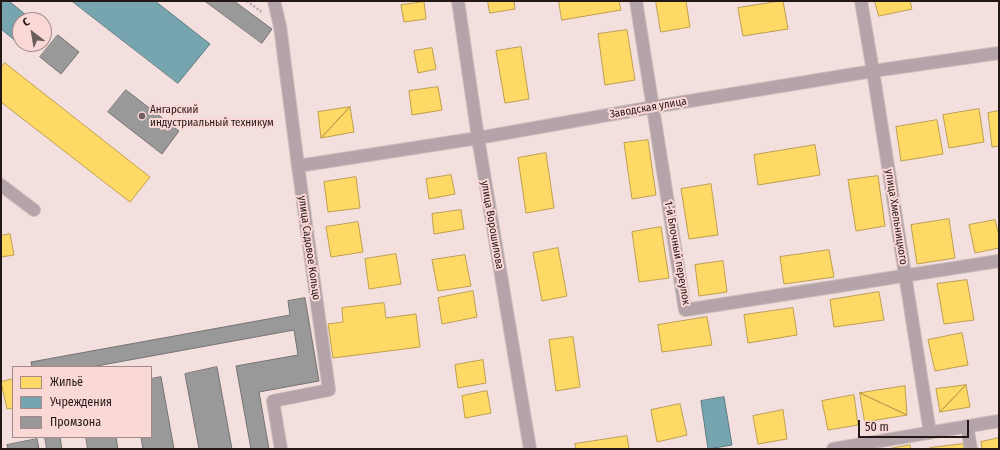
<!DOCTYPE html>
<meta charset="utf-8">
<style>
body{margin:0}
#map{position:relative;width:1000px;height:450px;overflow:hidden;background:#f2dfde;font-family:"Fira Sans Condensed",sans-serif}
canvas{display:block}
.frame{position:absolute;inset:0;border:2px solid #241817;pointer-events:none}
.legend{position:absolute;left:12px;top:366px;width:140px;height:72px;box-sizing:border-box;background:#fad8d6;border:1px solid #a48b8a;margin:0;padding:5px 7px;list-style:none;font-size:12px;color:#241817}
.legend li{display:flex;align-items:center;gap:8px;height:20px}
.legend b{width:20px;border:1px solid #a48b8a}
.north{position:absolute;left:12px;top:12px;width:40px;height:40px;box-sizing:border-box;background:#fad8d6;border:1px solid #a48b8a;border-radius:50%;rotate:329deg;font-size:11px;font-weight:700;line-height:16px;text-align:center;color:#241817}
.north::after{content:'';display:block;margin:auto;width:14px;height:18px;background:#6c5e5d;clip-path:polygon(50% 0,100% 100%,50% 72%,0 100%)}
.scale{position:absolute;left:858px;top:420px;width:111px;height:18px;box-sizing:border-box;border:2px solid #241817;border-top:0;padding-left:5px;font-size:12px;line-height:14px;white-space:nowrap;color:#241817;-webkit-text-stroke:3px #fad8d6;paint-order:stroke}
</style>
<div id="map">
<canvas width="1000" height="450"></canvas>
<div class="frame"></div>
<ul class="legend">
<li><b style="height:11px;background:#ffd966"></b>Жильё</li>
<li><b style="height:11px;background:#76a5af"></b>Учреждения</li>
<li><b style="height:11px;background:#999"></b>Промзона</li>
</ul>
<div class="north">С</div>
<div class="scale">50 m</div>
</div>
<script>
const context = document.querySelector('canvas').getContext('2d');
context.lineJoin = 'round';
function paint(path, color) {
  context.fillStyle = color;
  context.fill(path, 'evenodd');
}
function stroke(path, color, width, dash) {
  context.strokeStyle = color;
  context.lineWidth = width;
  context.lineCap = dash ? 'butt' : 'round';
  context.setLineDash(dash || []);
  context.stroke(path);
}
function drawText(font, color, halo, rows, align = 'center') {
  context.font = font + ' "Fira Sans Condensed",sans-serif';
  context.lineWidth = 4;
  context.setLineDash([]);
  context.textBaseline = 'middle';
  context.strokeStyle = halo;
  context.fillStyle = color;
  for (const [text, x, y, turn = 0] of rows) {
    context.save();
    context.translate(x, y);
    context.rotate((+turn || 0) * Math.PI / 180);
    context.textAlign = isNaN(turn) ? turn : align;
    if (halo) context.strokeText(text, 0, 0);
    context.fillText(text, 0, 0);
    context.restore();
  }
}
const homes = new Path2D(`
 M488,1H514L515,9L490,13Z
 M559,1H619L621,10L562,20Z
 M656,1H686L690,27L661,32Z
 M783,1L788,29L743,36L738,8Z
 M875,1H910L912,9L879,16Z
 M424,2L426,19L404,22L401,5Z
 M627,30L635,80L605,85L598,34Z
 M521,47L529,99L505,103L496,51Z
 M432,48L436,69L418,73L414,51Z
 M5,63L150,177L130,202L1,102V68Z
 M438,87L442,110L412,115L409,91Z
 M350,107L354,132L321,138Z
 M350,107L321,138L318,112Z
 M979,109L984,142L949,148L943,115Z
 M999,111V146L992,147L988,113Z
 M937,120L943,154L901,161L896,127Z
 M648,140L656,195L632,199L624,143Z
 M815,145L820,175L758,185L754,155Z
 M546,153L554,208L526,213L518,158Z
 M451,175L455,194L429,199L426,179Z
 M878,176L885,226L856,231L848,180Z
 M356,177L360,208L328,212L324,182Z
 M711,184L718,235L689,239L681,189Z
 M461,210L464,229L434,234L432,214Z
 M949,219L955,258L917,264L911,225Z
 M995,220L999,236V248L975,253L969,225Z
 M358,222L363,252L331,257L326,227Z
 M661,227L669,278L639,282L632,232Z
 M10,234L14,255L1,257V236Z
 M558,248L567,296L542,301L533,253Z
 M829,250L834,277L784,284L780,257Z
 M396,254L401,284L369,289L365,259Z
 M465,255L471,286L438,291L432,260Z
 M723,261L727,292L699,296L695,265Z
 M967,280L974,320L944,324L937,284Z
 M473,291L477,317L442,324L438,298Z
 M879,292L884,320L834,327L830,300Z
 M384,303L386,318L416,314L420,347L333,358L328,324L343,322L342,308Z
 M793,308L797,335L748,343L744,315Z
 M707,317L712,345L662,352L658,325Z
 M962,333L968,365L935,371L928,340Z
 M573,337L580,387L556,391L549,340Z
 M483,360L486,383L458,388L455,365Z
 M13,379V408L7,409L1,382Z
 M966,385L970,407L940,412Z
 M966,385L940,412L936,389Z
 M905,386L907,415L860,393Z
 M487,391L491,413L465,418L462,396Z
 M860,393L907,415L865,422Z
 M854,395L858,425L828,430L822,401Z
 M680,404L687,435L657,442L651,410Z
 M783,410L787,439L758,444L753,416Z
 M627,436L629,449H576L575,444Z
 M999,438V449H982L981,442Z
 M963,444L964,449H930V448Z
 M910,445L911,449H888Z`);
paint(homes, '#ffd966');
stroke(homes, '#bd9f4e', 1);
const public = new Path2D(`
 M1,1H9L32,20H20V37L17,42L1,29Z
 M72,1H155L210,44L178,83Z
 M724,397L732,445L708,449L701,401Z`);
paint(public, '#76a5af');
stroke(public, '#5d7b81', 1);
const industry = new Path2D(`
 M205,1H234L272,29L262,43Z
 M58,35L79,52L61,74L40,57Z
 M126,90L179,131L162,154L108,112Z
 M305,298L319,381L259,392L269,449H251L236,366L298,355L294,330L91,367H32L31,362L290,315L288,301Z
 M217,367L232,449H199L185,374Z
 M161,377L174,449H143L141,437H151V379Z
 M45,437H60L62,449H47Z
 M86,437H116L118,449H88Z
 M37,439L39,449H8L7,445Z`);
paint(industry, '#999');
stroke(industry, '#767272', 1);
const minor = new Path2D(`
 M274,1L280,26L298,166L329,390L273,401L281,449
 M458,1L478,138L530,449
 M636,1L685,310L999,261
 M861,1L873,71L930,433
 M298,166L478,138L653,107L873,71L999,53
 M1,185L34,210
 M967,426L971,449
 M833,449L999,421`);
stroke(minor, '#cbbdbc', 14);
stroke(new Path2D(`
 M247,1L263,13`), '#b6a7aa', 2.5, [2, 2]);
stroke(minor, '#b4a3a8', 12);
for (const [x, y, r, color] of [
 [142,116,4,"#6c5e5d"]
]) {
  const dot = new Path2D();
  dot.arc(x, y, r, 0, 2 * Math.PI);
  context.fillStyle = color;
  context.fill(dot);
  stroke(dot, '#fad8d6', 1.5);
}
drawText('11px', '#241817', '#fad8d6', [
 ["Заводская улица",648,108,-10],
 ["улица Хмельницкого",896,217,81],
 ["улица Ворошилова",492,225,80],
 ["улица Садовое Кольцо",309,248,82],
 ["1-й Блочный переулок",677,253,80]
]);
drawText('11px', '#241817', '#fad8d6', [
 ["Ангарский",150,110],
 ["индустриальный техникум",150,123]
], 'left');
</script>
